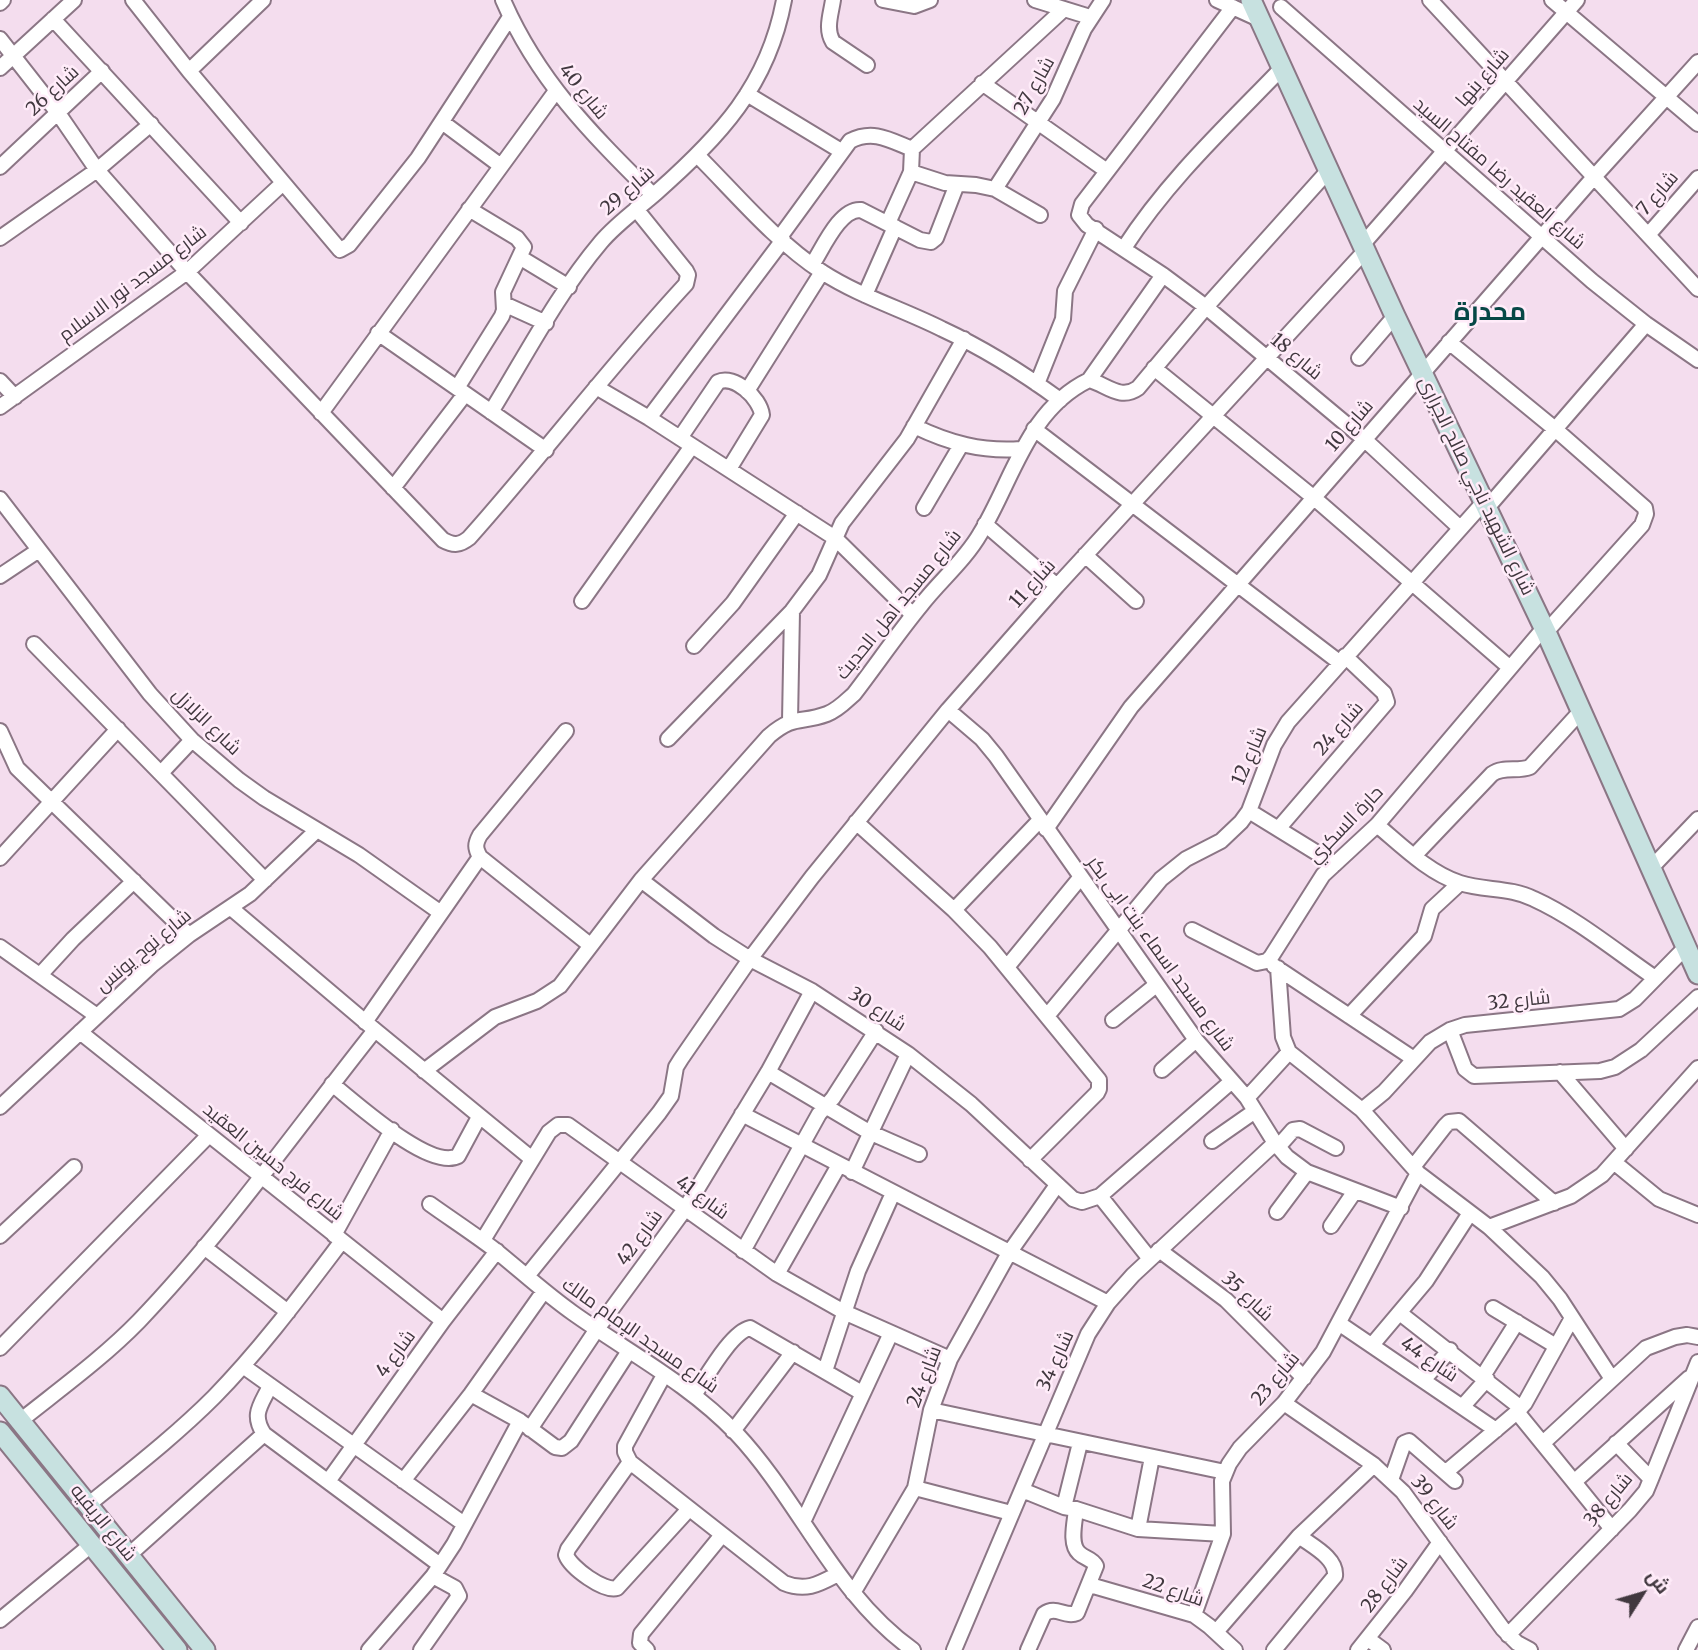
<!DOCTYPE html>
<meta charset="utf-8">
<style>
body{margin:0}
#map{position:relative;width:1698px;height:1650px;overflow:hidden;background:#f4ddee;font-family:Merriweather,Cairo,serif}
canvas{display:block}
.north{position:absolute;left:1607px;top:1559px;width:70px;height:70px;-webkit-text-stroke:5px #ffecf9;paint-order:stroke;rotate:53deg;font-size:19px;font-weight:700;line-height:28px;text-align:center;color:#41383f}
.north::after{content:'';display:block;margin:auto;width:24px;height:32px;background:#41383f;clip-path:polygon(50% 0,100% 100%,50% 72%,0 100%)}
</style>
<div id="map">
<canvas width="1698" height="1650"></canvas>
<div class="north">ش</div>
</div>
<script>
const context = document.querySelector('canvas').getContext('2d');
context.lineJoin = 'round';
function stroke(path, color, width, dash) {
  context.strokeStyle = color;
  context.lineWidth = width;
  context.lineCap = dash ? 'butt' : 'round';
  context.setLineDash(dash || []);
  context.stroke(path);
}
function drawText(font, color, halo, rows, align = 'center') {
  context.font = font + ' Merriweather,Cairo,serif';
  context.lineWidth = 5;
  context.setLineDash([]);
  context.textBaseline = 'middle';
  context.strokeStyle = halo;
  context.fillStyle = color;
  for (const [text, x, y, turn = 0] of rows) {
    context.save();
    context.translate(x, y);
    context.rotate((+turn || 0) * Math.PI / 180);
    context.textAlign = isNaN(turn) ? turn : align;
    if (halo) context.strokeText(text, 0, 0);
    context.fillText(text, 0, 0);
    context.restore();
  }
}
const street = new Path2D(`
 M133,0L189,71L340,250L349,245L418,158L510,17
 M503,0C538,81 592,134 653,195
 M833,0C831,14 825,29 833,42L867,65
 M883,0L914,6L930,0
 M1035,0L1090,17
 M1217,0L1261,20
 M1430,0L1698,289
 M1552,0L1698,124
 M0,3L3,0
 M1233,7L1082,204L1079,215L1087,225L1163,275L1206,307L1364,439L1460,528
 M1281,7L1592,281L1646,324L1698,360
 M53,19L241,223
 M0,39L58,113L97,170L187,272L443,540C454,546 460,545 469,538C543,455 610,366 686,284L688,275L686,271L636,209
 M0,68L74,0
 M189,71L263,0
 M982,83L1107,171
 M747,94L841,151
 M442,122L501,166
 M912,149L1064,9
 M698,156C737,195 775,241 822,272C859,296 902,309 942,329C983,348 1023,373 1060,400
 M0,167L102,71
 M911,172L945,183L976,185L995,189L1040,215
 M995,189L1053,99L1084,29L1103,0
 M888,223L911,172L912,149
 M1648,235L1698,178
 M780,237L850,141C873,129 890,140 912,149
 M0,238L97,170L151,124
 M1362,245L1577,0
 M1124,248C1168,180 1226,126 1282,68
 M521,258L569,287
 M812,265C823,248 840,208 861,210L920,240L931,242L936,238L957,184
 M865,295L895,227
 M504,304L546,323
 M378,333L546,450
 M1449,342L1555,429L1645,508L1646,514L1642,525L1546,632
 M1359,358L1395,316
 M1154,368L1313,497L1509,667
 M1089,380L1163,275
 M0,381L15,397
 M1037,384L1063,319L1065,291L1096,229
 M596,387L649,418L835,538L913,615
 M457,388L502,316L504,310L503,292L524,247L517,238L469,209
 M747,391L822,272
 M0,407L187,272L283,183
 M491,412C526,355 558,293 601,242C617,223 639,208 657,192C720,136 768,86 784,0
 M321,413L556,91
 M649,418L783,240
 M914,426C949,443 982,452 1021,449
 M1034,429L1339,662
 M680,438L718,382C734,374 760,398 762,415L729,469
 M393,488L465,394
 M0,499L150,694L192,740L239,780L264,798L359,855L441,913
 M924,508L961,445
 M1487,508L1646,324
 M985,524L1057,586
 M1085,555L1136,601
 M0,576L39,550
 M582,601L692,446
 M34,644L265,880
 M694,646L733,603L797,513
 M948,710L982,739L996,756L1196,1040L1247,1098L1275,1143L1287,1157L1307,1172L1401,1208
 M790,721L792,611
 M0,731L17,768L189,935
 M566,731L480,835C475,844 475,848 480,857L590,945
 M668,739L792,611L819,575L842,523L907,439L964,339
 M161,773L192,740
 M1249,811L1335,864
 M856,822L954,910L990,947L1099,1080V1089L1097,1093L1030,1160
 M1377,825C1402,846 1429,873 1460,883C1485,891 1510,887 1534,899C1576,918 1617,952 1655,978
 M1046,829L1131,707L1594,177L1698,62
 M1278,829L1387,702L1384,693L1345,656
 M1414,856L1492,774C1503,766 1518,772 1530,767L1581,711
 M0,858L118,729
 M1652,867L1698,819
 M641,880L714,936L750,959L812,991L908,1054L971,1104L1073,1199L1082,1202L1100,1196L1232,1081
 M231,908L375,1030L532,1159
 M954,910L1040,820
 M1192,930L1257,963L1267,961L1271,957L1323,875L1377,825L1544,628
 M0,947L97,1016
 M1274,966L1414,1059
 M1007,967L1080,878
 M1278,968L1283,1037L1289,1052L1362,1110L1418,1173L1489,1227L1542,1277L1560,1299L1612,1379
 M40,975L73,939L134,881
 M1047,1016L1161,879L1186,859L1221,841L1241,822L1249,811L1274,745L1288,722L1484,502
 M1349,1016L1424,936L1432,909L1460,883
 M1113,1020L1156,985
 M365,1022L480,857
 M1450,1030L1465,1069L1474,1076L1600,1071L1615,1067L1641,1050L1698,997
 M80,1032L443,1321
 M1162,1070L1196,1040
 M424,1071L495,1017L537,1001L560,986L641,880L769,736C795,714 800,724 827,714C838,710 846,701 854,694C877,664 898,633 922,604C940,581 965,560 980,534C1013,480 1027,410 1089,380C1106,384 1120,401 1138,388L1206,307L1328,171
 M768,1072L869,1132L919,1154
 M1560,1072L1626,1149
 M332,1084C355,1102 430,1171 458,1156L479,1117
 M1247,1098L1289,1052
 M0,1107L153,964L189,935L250,894L317,830
 M1362,1110L1384,1092L1430,1042L1450,1030L1465,1025L1619,1009L1635,999L1686,947
 M742,1114L1108,1303
 M1212,1141L1255,1111
 M1278,1147L1293,1130L1300,1129L1336,1148
 M1615,1163L1659,1199L1698,1215
 M1413,1167L1445,1126L1449,1122L1459,1121L1554,1203
 M852,1172L908,1054
 M1100,1196L1150,1259
 M430,1204C451,1219 474,1234 495,1250C521,1271 546,1294 573,1313C628,1352 689,1384 736,1433C800,1501 835,1595 913,1650
 M1277,1212L1307,1172
 M1331,1226L1355,1191
 M1489,1227L1571,1196L1602,1175L1698,1068
 M334,1235L392,1130
 M0,1236L74,1167
 M483,1240L549,1132L558,1125H568L777,1274L844,1312L950,1359
 M204,1247L288,1312
 M1159,1250L1226,1300L1304,1378
 M743,1251L819,1114L833,1098L876,1031
 M777,1274L839,1165
 M527,1276L659,1113L671,1096L676,1067L681,1059L750,959L812,877L948,710L1057,586L1365,251
 M1493,1308L1556,1346
 M1401,1314L1521,1408
 M1340,1324L1496,1430
 M1372,1345L1426,1281L1470,1213
 M0,1348L209,1135
 M243,1366L464,1524
 M825,1371L858,1271L893,1193
 M664,1375L625,1446V1452L630,1462L784,1583C806,1592 819,1584 838,1574
 M1483,1376L1517,1322
 M1424,1379L1450,1350
 M471,1394L520,1421L555,1447L562,1448L571,1441L629,1351
 M694,1395C706,1378 731,1332 750,1328L862,1393
 M1284,1403L1374,1465L1403,1492L1503,1629L1517,1643L1530,1650
 M1463,1406L1487,1379
 M931,1410L1225,1472
 M1517,1412L1574,1482
 M20,1421C60,1389 103,1358 139,1321C225,1231 297,1128 375,1030
 M530,1429L597,1329L685,1209L768,1072L812,991
 M733,1431L793,1352
 M264,1434C251,1414 261,1405 270,1386
 M1543,1443L1646,1348L1675,1337L1687,1335L1698,1337
 M1616,1443L1651,1479
 M630,1462L568,1549L566,1555C571,1568 604,1592 617,1588L689,1509
 M1446,1472L1517,1412L1525,1403L1572,1318
 M329,1480L443,1321L497,1251
 M1391,1480L1404,1443L1409,1441L1455,1481
 M403,1481L471,1394L544,1291
 M915,1488L1011,1513
 M1022,1490L1064,1507L1076,1509L1138,1529L1223,1534
 M88,1505C131,1470 175,1436 214,1397C261,1349 301,1295 342,1241
 M1064,1507L1080,1443
 M803,1522L891,1333
 M1138,1529L1152,1457
 M1612,1529L1574,1482L1689,1378
 M129,1555L264,1434L440,1565
 M1090,1585L1194,1615L1209,1626L1235,1650
 M853,1593L915,1488L931,1410L950,1359L1009,1253L1057,1185
 M1194,1615L1223,1534L1222,1481L1229,1464L1240,1448L1284,1403L1323,1352L1418,1173
 M0,1620L91,1545
 M1216,1632L1299,1536L1374,1465
 M1508,1635L1630,1510L1646,1491L1651,1479L1698,1362
 M1368,1639L1383,1650
 M369,1650L433,1576L454,1544L520,1421
 M421,1650L459,1596L455,1588L433,1576
 M647,1650L640,1643L641,1634L722,1535
 M954,1650L1088,1334L1108,1303L1133,1275L1275,1143
 M1028,1650L1044,1614C1056,1605 1065,1618 1077,1613L1096,1566C1092,1558 1085,1559 1079,1553C1069,1544 1075,1522 1076,1509
 M1274,1650L1335,1576C1337,1558 1312,1546 1299,1536
 M1358,1650L1405,1591L1440,1542
 M1686,1650L1698,1627`);
const secondary = new Path2D(`
 M1251,0L1395,316L1546,632L1698,974
 M0,1396L205,1650
 M0,1432L177,1650`);
stroke(street, '#8b7685', 18);
stroke(secondary, '#8b7685', 23);
stroke(street, '#fff', 14);
stroke(secondary, '#c7e1e0', 19);
drawText('19px', '#41383f', '#ffecf9', [
 ["شارع بنها",1483,78,-49],
 ["شارع 27",1035,86,-61],
 ["شارع 26",53,91,-43],
 ["شارع 40",583,92,51],
 ["شارع العقيد رضا مفتاح السيد",1499,174,41],
 ["شارع 29",628,191,-41],
 ["شارع 7",1658,194,-49],
 ["شارع مسجد نور الاسلام",133,284,-37],
 ["شارع 18",1296,357,40],
 ["شارع 10",1350,426,-49],
 ["شارع الشهيد ناجي صالح الجرارى",1476,486,64],
 ["شارع 11",1033,584,-48],
 ["شارع مسجد اهل الحديث",899,605,-51],
 ["شارع الزلازل",206,722,44],
 ["شارع 24",1339,729,-49],
 ["شارع 12",1250,756,-67],
 ["حارة السكري",1346,825,-46],
 ["شارع نوح يونس",144,951,-40],
 ["شارع مسجد اسماء بنت ابى بكر",1160,954,54],
 ["شارع 32",1519,1001,-6],
 ["شارع 30",877,1010,33],
 ["شارع فرج حسين العقيد",273,1162,39],
 ["شارع 41",702,1198,36],
 ["شارع 42",640,1238,-54],
 ["شارع 35",1247,1297,43],
 ["شارع مسجد الإمام مالك",640,1336,35],
 ["شارع 4",396,1354,-54],
 ["شارع 44",1429,1360,34],
 ["شارع 34",1056,1361,-66],
 ["شارع 24",925,1377,-69],
 ["شارع 23",1276,1379,-50],
 ["شارع 38",1609,1500,-50],
 ["شارع 39",1434,1503,52],
 ["شارع الريفيه",103,1523,51],
 ["شارع 28",1385,1585,-53],
 ["شارع 22",1173,1591,19]
]);
drawText('bold 26px', '#074846', '#ffecf9', [
 ["محدرة",1490,313]
]);
</script>
